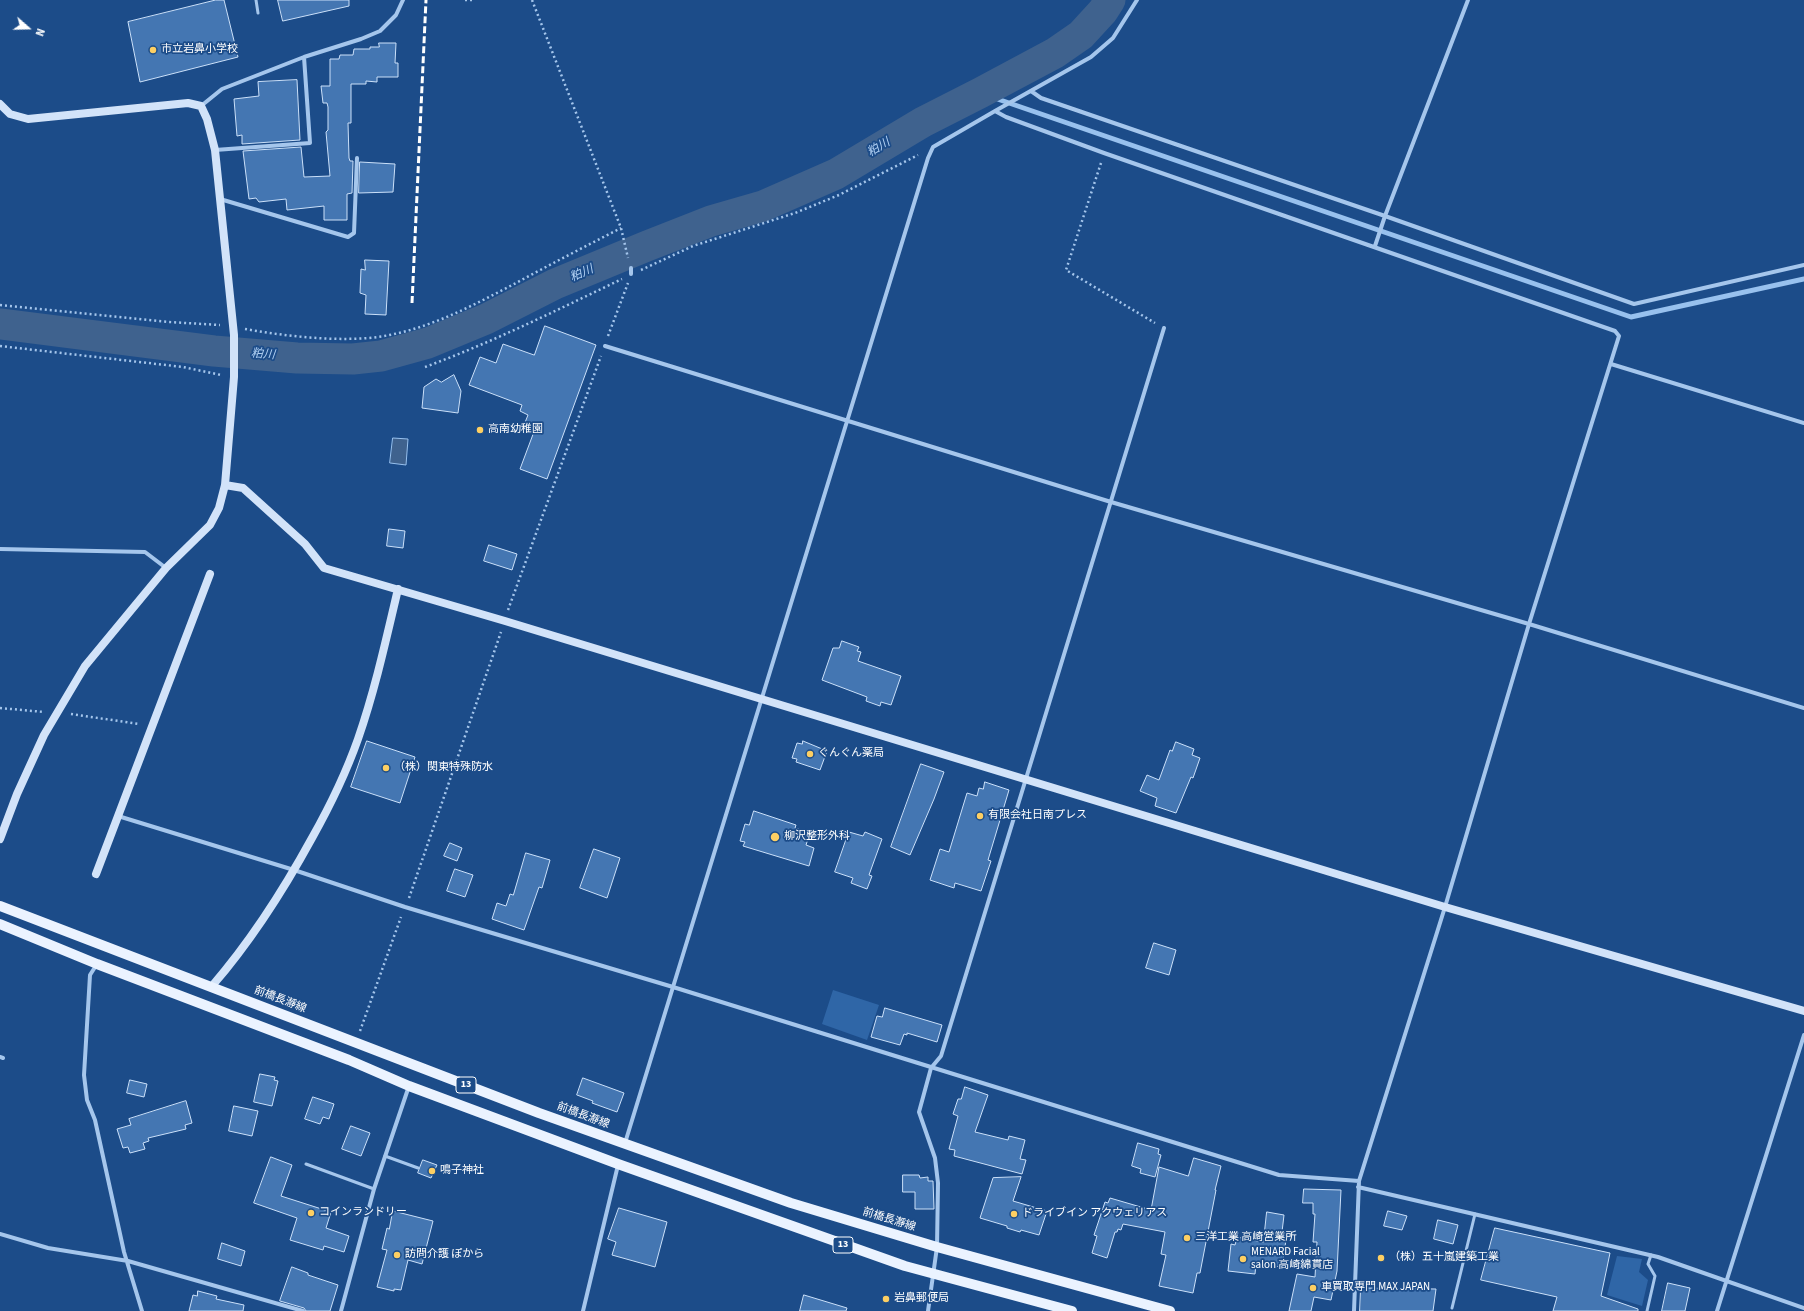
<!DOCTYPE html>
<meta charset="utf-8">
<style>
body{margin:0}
#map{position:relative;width:1804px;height:1311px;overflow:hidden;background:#1c4c89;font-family:"Source Sans 3",sans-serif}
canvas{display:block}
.north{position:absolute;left:8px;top:8px;width:40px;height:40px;-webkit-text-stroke:3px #1c4c89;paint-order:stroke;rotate:110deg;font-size:11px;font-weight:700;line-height:16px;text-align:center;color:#fff}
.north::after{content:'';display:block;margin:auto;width:14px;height:18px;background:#fff;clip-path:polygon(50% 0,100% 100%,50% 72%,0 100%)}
</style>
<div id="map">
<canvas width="1804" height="1311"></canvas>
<div class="north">N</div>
</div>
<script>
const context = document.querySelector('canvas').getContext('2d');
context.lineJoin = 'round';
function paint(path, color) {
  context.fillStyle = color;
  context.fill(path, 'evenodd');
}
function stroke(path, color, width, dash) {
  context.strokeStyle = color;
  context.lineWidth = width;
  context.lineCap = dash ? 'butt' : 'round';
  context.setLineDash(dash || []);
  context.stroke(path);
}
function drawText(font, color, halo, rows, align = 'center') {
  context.font = font + ' "Source Sans 3","Noto Sans JP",sans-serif';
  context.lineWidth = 3.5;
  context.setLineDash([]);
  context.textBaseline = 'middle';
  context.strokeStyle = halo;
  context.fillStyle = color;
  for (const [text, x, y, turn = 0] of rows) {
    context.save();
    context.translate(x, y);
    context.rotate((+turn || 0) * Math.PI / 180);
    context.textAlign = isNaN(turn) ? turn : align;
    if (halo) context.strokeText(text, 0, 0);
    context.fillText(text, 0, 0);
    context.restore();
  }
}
paint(new Path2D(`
 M833,990L879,1005L867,1040L822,1024Z
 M1617,1256L1642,1259L1639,1272L1648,1280L1642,1306L1607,1295Z`), '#2f66a7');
const water = new Path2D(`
 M393,438L408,439L406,465L390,463Z`);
paint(water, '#3f628e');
stroke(water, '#98c1ee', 1);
stroke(new Path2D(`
 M980,93L1631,317L1804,279`), '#98c1ee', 5);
stroke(new Path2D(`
 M0,324L214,351L297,358L353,359L381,356L428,343L486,319L555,284L647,246L711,221L763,206L836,174L923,122L980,93L1055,53L1081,35L1103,11L1110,0`), '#3f628e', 31);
const building = new Path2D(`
 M216,0H224L238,57L140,82L128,22Z
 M278,0H349V6L283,21Z
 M379,43H396L395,63H398V77H377V82L366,81V84H351V123H348L349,158L350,161H353L352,193L347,194V220H324V206L287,210L286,199L259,202L256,198L249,199L243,151L301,147L304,177L330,176L326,132L328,130V107L327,103H323L321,86H330V59H339L340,55H353L354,49H370V47H379Z
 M297,80L300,140L242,144V135L237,136L234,99L259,96L258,82Z
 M360,162L395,164L393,192L359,193Z
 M365,260L389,261L386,315L365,314L366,295L360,293L361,269L365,270Z
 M545,326L596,345L547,479L520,469L535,429L524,425L528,415L520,411L522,405L469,385L480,357L496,363L503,344L534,355Z
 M454,375L461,391L458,413L422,408L424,387L436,379L441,382Z
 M389,529L405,531L403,548L387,546Z
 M489,545L517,554L512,570L484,561Z
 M842,641L859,647L857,651L861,652L858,661L901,676L891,705L881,702L880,706L866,701L867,697L822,680L833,648H839Z
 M367,741L415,757L400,803L351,787Z
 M803,741L827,751L820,770L796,762L797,759L792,758L797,743L802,744Z
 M1176,742L1194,749L1192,755L1200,758L1193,778L1191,777L1176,813L1155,806L1157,798L1140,791L1147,775L1159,780L1170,750L1172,751Z
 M921,764L944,772L934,799L910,855L891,847Z
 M985,782L1009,790L988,860L991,861L981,891L955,883L954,888L930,880L940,849L949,852L967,793L977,796L979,788L983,789Z
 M754,811L796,825L795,828L810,833L806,845L814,848L809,866L743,846L745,842L740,841L745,824L749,825Z
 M849,832L863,836L865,832L882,839L869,875L872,876L867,889L851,883L853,878L835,872Z
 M450,843L462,848L457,861L444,856Z
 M594,849L620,858L607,898L580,888Z
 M526,853L550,860L542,888L539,887L524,930L492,919L497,903L506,906L510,894L513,895Z
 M455,869L473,875L465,897L447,891Z
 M1154,943L1176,950L1169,975L1146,968Z
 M885,1008L942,1025L937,1042L907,1033V1035L904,1034L900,1045L871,1037L877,1016L882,1017Z
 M260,1074L275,1077L274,1080L278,1081L272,1106L254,1102Z
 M583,1078L624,1093L617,1112L592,1103L593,1101L577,1095Z
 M130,1080L147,1084L144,1097L127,1093Z
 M965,1087L988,1095L975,1132L1008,1140L1009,1136L1025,1140L1020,1159L1026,1160L1022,1174L954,1156L955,1150L949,1149L958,1116L953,1114L958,1099H961Z
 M313,1097L334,1104L329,1119L323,1117L320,1124L305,1119Z
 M186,1101L192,1123L185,1125L186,1129L148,1138L149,1141L143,1143L145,1149L130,1153L128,1147L123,1148L117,1129L131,1125L129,1119Z
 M234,1106L258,1111L252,1136L229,1131Z
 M351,1126L370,1133L361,1156L342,1149Z
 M1138,1143L1159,1149L1158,1154L1161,1155L1155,1177L1140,1173L1141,1169L1132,1166Z
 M271,1157L292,1165L281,1196L331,1212L326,1228L349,1236L344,1252L324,1246L323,1250L290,1240L297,1218L254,1203Z
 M1194,1158L1221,1166L1215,1190H1216L1200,1273H1197L1193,1293L1159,1286L1166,1255L1161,1254L1165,1232L1123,1224L1121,1230L1118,1229L1117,1232H1115L1107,1258L1092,1253L1097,1236L1094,1235L1105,1202L1108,1203L1110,1198L1151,1210L1159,1167L1188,1176Z
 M423,1160L437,1165L431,1178L418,1173Z
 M903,1175H919L920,1178L928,1177V1181H933L934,1209H915V1192H903Z
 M1021,1177L1013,1201L1047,1211L1039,1235L1021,1230L1020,1232L1007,1228V1226L980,1218L993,1178Z
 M1304,1189L1341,1190L1337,1271L1331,1300L1314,1297L1311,1311H1289L1297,1274L1315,1277L1317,1242H1313L1315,1214H1313V1203H1303Z
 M619,1208L667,1222L655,1267L612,1255L616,1242L608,1239Z
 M393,1211L433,1221L422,1264L408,1260L401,1290L394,1289V1291L377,1287L387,1250L382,1249L387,1228L389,1229Z
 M1388,1211L1407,1216L1402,1230L1384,1226Z
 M1267,1212L1284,1215L1282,1232L1287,1233L1282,1267L1256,1264L1255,1274L1228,1271L1231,1244L1235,1245L1237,1237L1263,1242Z
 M1438,1220L1458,1225L1453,1244L1434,1239Z
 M1495,1228L1610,1253L1601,1296L1638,1309V1311H1553L1557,1297L1481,1280Z
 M222,1243L245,1251L241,1266L218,1259Z
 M292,1267L308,1273V1275L338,1285L330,1311H306L304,1308L280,1301Z
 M1668,1283L1690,1288L1685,1311H1662Z
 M1361,1288L1436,1289L1433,1311H1360Z
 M198,1291L217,1296L216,1299L244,1305L243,1311H189L193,1295L197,1296Z
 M804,1295L847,1308L846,1311H800Z`);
paint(building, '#4476b2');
stroke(building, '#cbe0f9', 1);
stroke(new Path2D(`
 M465,0H475
 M532,0L621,228L628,258
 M1101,163L1066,270L1155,323
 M641,270L693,246L795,213L839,195L918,155
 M0,305L169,322L220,325
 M245,329C286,336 327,341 369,338C422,333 470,307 516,283C551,264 586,246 621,228
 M608,336L628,283
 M0,346L183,367L221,375
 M425,367C493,342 557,310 622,279
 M508,610L601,356
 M0,708L44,712
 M71,714L139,724
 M409,898L501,632
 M360,1031L401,917`), '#a5c6ec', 2.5, [2, 3]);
stroke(new Path2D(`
 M256,0L258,13
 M385,1156L418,1168
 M306,1164L374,1189
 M1452,1308L1475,1214
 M1647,1311L1655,1276L1648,1264L1651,1255`), '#a5c6ec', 3);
stroke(new Path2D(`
 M1031,91L1041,98L1385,216L1634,304L1804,265
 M201,106L222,89L304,57L361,39L380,31L396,15L403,0
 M995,111L1006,117L1104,153L1615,331L1619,336L1529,624L1445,907L1359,1181L1354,1311
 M215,150L310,143L304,57
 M220,199L348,237L354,233L357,158
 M1375,246L1385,216L1468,0
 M631,268V274
 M605,346L1111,502L1529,624L1804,708
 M1611,364L1804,423
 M0,549L145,552L166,568
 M118,816L294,870L405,907L673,987L1279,1175L1359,1181
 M97,964L90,975L84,1075L87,1100L95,1120L124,1252L142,1311
 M0,1057L3,1058
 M625,1143L928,158L933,147L995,111L1091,57L1113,38L1137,0
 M1358,1187L1658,1257L1804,1308
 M0,1234L48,1248L128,1261L303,1311
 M341,1311L374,1189L409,1086
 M583,1311L618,1165
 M928,1311L937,1247L938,1183L935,1158L919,1112L931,1068L941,1056L1164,328
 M1717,1311L1804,1035`), '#a5c6ec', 4);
stroke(new Path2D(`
 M0,104L10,114L28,119L188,103L201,106L207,119L215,150L234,335V377L225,485L219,508L210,525L166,568L85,666L44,735L17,794L0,839
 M225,485L243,488L305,544L324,568L505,621L1445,907L1804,1011
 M96,874L210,574
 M212,986C251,941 283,891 312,838C330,806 346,773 358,739C375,690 386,640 398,589`), '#d2e3f9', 8);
stroke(new Path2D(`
 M0,906L539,1113L791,1203L937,1247L1170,1311
 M0,924L97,964L349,1060L409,1086L618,1164L905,1266L1072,1311`), '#ebf3ff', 10);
stroke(new Path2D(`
 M412,303L426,0`), '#fff', 3, [7, 3]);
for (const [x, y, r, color] of [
 [153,50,4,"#fdcf63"],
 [480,430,4,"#fdcf63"],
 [810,754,4,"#fdcf63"],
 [386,768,4,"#fdcf63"],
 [980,816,4,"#fdcf63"],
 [775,837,5,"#fdcf63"],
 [432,1171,4,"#fdcf63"],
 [311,1213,4,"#fdcf63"],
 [1014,1214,4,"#fdcf63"],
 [1187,1238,4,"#fdcf63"],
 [397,1255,4,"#fdcf63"],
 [1381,1258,4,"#fdcf63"],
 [1243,1259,4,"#fdcf63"],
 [1313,1288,4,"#fdcf63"],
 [886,1299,4,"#fdcf63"]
]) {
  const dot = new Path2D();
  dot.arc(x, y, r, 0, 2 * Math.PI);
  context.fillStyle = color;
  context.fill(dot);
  stroke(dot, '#1c4c89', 1.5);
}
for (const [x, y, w] of [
 [466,1085,20],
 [843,1245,20]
]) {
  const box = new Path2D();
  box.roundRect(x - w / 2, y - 8, w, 16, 3);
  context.fillStyle = '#1c4c89';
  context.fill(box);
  stroke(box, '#fff', 1);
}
drawText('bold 10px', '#fff', null, [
 ["13",466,1085],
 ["13",843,1245]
]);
drawText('11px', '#fff', '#1c4c89', [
 ["市立岩鼻小学校",161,50],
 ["高南幼稚園",488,430],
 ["ぐんぐん薬局",818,754],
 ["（株）関東特殊防水",394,768],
 ["有限会社日南プレス",988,816],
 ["柳沢整形外科",784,837],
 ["鳴子神社",440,1171],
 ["コインランドリー",319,1213],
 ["ドライブイン アクウェリアス",1022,1214],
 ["三洋工業 高崎営業所",1195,1238],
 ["MENARD Facial",1251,1253],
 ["salon 高崎綿貫店",1251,1266],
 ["訪問介護 ぽから",405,1255],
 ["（株）五十嵐建築工業",1389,1258],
 ["車買取専門 MAX JAPAN",1321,1288],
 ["岩鼻郵便局",894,1299]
], 'left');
drawText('11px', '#fff', '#1c4c89', [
 ["前橋長瀞線",280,1000,21],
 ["前橋長瀞線",583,1116,20],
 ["前橋長瀞線",889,1220,17]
]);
drawText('italic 12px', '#b1d0f3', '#1c4c89', [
 ["粕川",879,148,-31],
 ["粕川",582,274,-24],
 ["粕川",263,355,5]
]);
</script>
